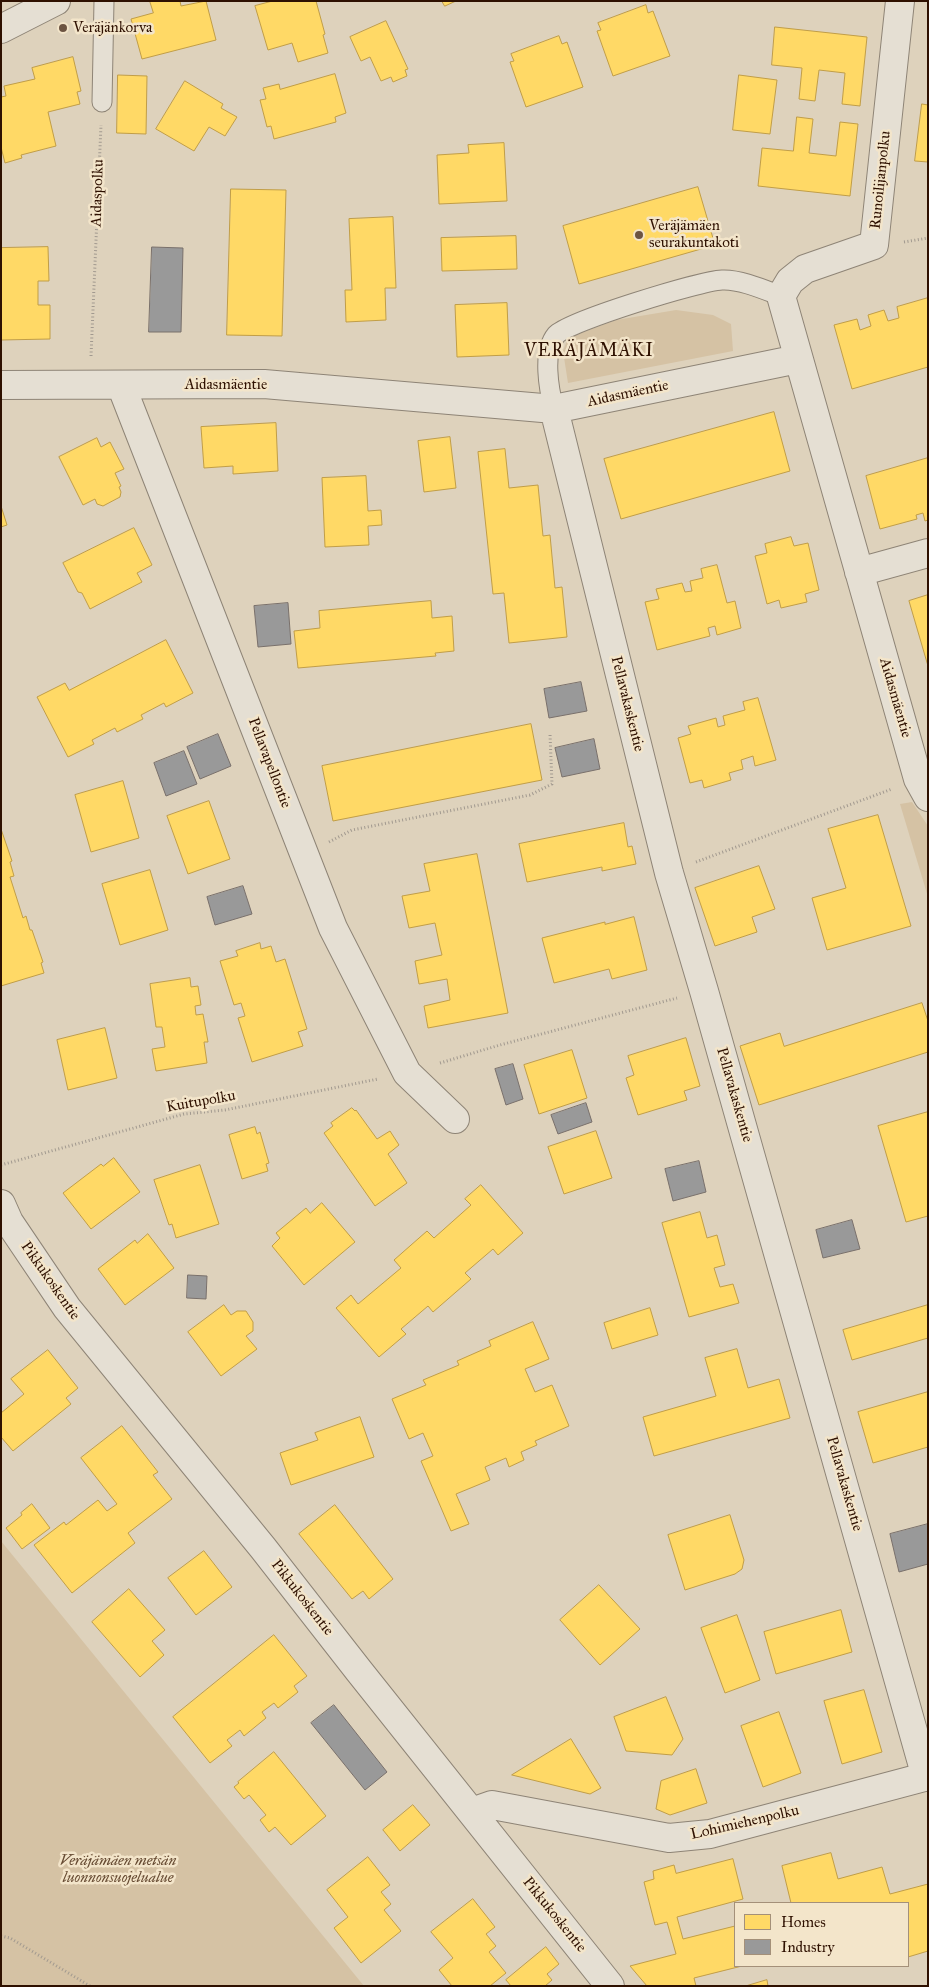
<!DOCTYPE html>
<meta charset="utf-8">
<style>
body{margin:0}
#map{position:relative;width:929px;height:1987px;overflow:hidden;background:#ded2bc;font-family:"IM FELL Great Primer",serif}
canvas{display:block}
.frame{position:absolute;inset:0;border:2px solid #2e1000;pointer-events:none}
.legend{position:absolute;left:734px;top:1902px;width:175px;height:65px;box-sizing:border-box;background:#f3e5ca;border:1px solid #a49079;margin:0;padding:6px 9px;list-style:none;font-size:15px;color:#2e1000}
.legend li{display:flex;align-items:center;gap:10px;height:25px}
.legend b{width:25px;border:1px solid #a49079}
</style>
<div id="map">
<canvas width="929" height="1987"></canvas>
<div class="frame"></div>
<ul class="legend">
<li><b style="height:14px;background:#ffd966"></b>Homes</li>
<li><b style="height:14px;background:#999"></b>Industry</li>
</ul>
</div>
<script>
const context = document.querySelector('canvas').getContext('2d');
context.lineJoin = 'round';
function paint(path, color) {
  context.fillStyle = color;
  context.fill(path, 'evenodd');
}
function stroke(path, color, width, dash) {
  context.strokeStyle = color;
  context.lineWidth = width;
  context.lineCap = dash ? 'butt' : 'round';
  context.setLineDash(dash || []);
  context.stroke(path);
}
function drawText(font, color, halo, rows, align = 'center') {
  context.font = font + ' "IM FELL Great Primer",serif';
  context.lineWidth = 5;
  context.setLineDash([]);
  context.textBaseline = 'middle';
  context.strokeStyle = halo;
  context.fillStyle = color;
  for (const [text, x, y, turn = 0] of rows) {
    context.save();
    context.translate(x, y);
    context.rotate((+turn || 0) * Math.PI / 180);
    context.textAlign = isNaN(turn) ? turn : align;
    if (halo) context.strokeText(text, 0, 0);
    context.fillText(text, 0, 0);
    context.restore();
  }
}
paint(new Path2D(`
 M676,310L713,315L731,324L733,351L568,383L563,351L568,338L616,320Z
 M912,802L928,826V897L900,804Z
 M1,1541L364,1986H1Z`), '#d5c2a4');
const homes = new Path2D(`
 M150,1H180L181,6L206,1L216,40L142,59L131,19L153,13Z
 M273,1H316L325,34L323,35L328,53L298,62L292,43L268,50L255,6Z
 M442,1H456L445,6Z
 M646,5L648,13L653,11L670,56L613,76L597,31L601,30L598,23Z
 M386,21L408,69L405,70L407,76L393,82L391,77L381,81L370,57L361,61L350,37Z
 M775,27L867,37L860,106L842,104L845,73L819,70L815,101L799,99L802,68L772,65Z
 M559,36L562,44L567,42L583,87L526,107L510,62L514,61L511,54Z
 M73,57L81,91L77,92L80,104L48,112L56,146L21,155L22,158L5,163L1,147V97L6,96L4,86L35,79L32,68Z
 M335,74L346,113L335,117L336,122L274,139L271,126L267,127L260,100L266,99L263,88L279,84L280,89Z
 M118,75L147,76L146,134L117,133Z
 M739,75L777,80L770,134L733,130Z
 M185,81L223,104L221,108L237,117L225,136L209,127L194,151L156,129Z
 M922,104L928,105V162L915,161Z
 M797,117L813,119L809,153L836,156L840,122L858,124L850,196L758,186L762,148L793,151Z
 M504,143L507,201L439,204L437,155L469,153L468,145Z
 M698,187L715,245L579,284L563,226Z
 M231,189L286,190L282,336L227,335Z
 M393,217L396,288H385L386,320L346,322L345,290H352L349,219Z
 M516,236L517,269L442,271L441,238Z
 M48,247L49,281H38V305H50V339L1,340V248Z
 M928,298V367L852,389L834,325L857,319L860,330L871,326L868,315L884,310L888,321L899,318L897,307Z
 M507,303L509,355L457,357L455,305Z
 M774,412L790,471L621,519L604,459Z
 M276,423L278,471L233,474V466L204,468L201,427Z
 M450,437L456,488L424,492L418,441Z
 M97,438L101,447L110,442L124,469L115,473L121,486L119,487L121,492L120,497L103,506L97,504L95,499L83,505L59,457Z
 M505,449L509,488L538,485L543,536L550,535L555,588L562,587L567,637L509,643L504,593L493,594L478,452Z
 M928,458V520L925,521L923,513L916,515L917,519L880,529L866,476Z
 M366,476L368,511L381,510L382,525L368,526L369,545L325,547L322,478Z
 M1,506L7,525L1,527Z
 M134,528L152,565L137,573L142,582L90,609L82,593L78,592L63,563Z
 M791,537L794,546L808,543L819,590L805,594L807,602L781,608L779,600L767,604L755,556L767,553L765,544Z
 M717,565L727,603L735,601L741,628L717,635L715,626L708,628L710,636L657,650L645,602L659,599L656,589L682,583L685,592L692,591L690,581L703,578L701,569Z
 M928,595V666L909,601Z
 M431,601L432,618L452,616L454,651L435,653L436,656L298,668L294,631L320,628L319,611Z
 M166,640L193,693L166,707L164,703L141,715L143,719L117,732L115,728L92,740L94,744L68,757L37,697L65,683L69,690Z
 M758,698L776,760L755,766L753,756L741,760L743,769L729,773L731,780L704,788L702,780L690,783L678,738L691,734L688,726L716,718L718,727L725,725L723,716L745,710L743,702Z
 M531,724L542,780L333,821L322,766Z
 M123,781L139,838L91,852L75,795Z
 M209,801L230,859L188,874L167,816Z
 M878,815L911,926L827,950L812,898L846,888L828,829Z
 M624,823L628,847L632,846L636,864L602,871V867L527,882L519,844Z
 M1,829L12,861L10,862L14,876L10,877L23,918L26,916L30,930H32L43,962L41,963L44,973L1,986Z
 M477,854L508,1013L428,1028L424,1006L450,1000L447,979L419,984L415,961L442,955L440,947L435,923L409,928L402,896L430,891L424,864Z
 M759,866L775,909L752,917L757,932L715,946L695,888Z
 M150,870L168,930L120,945L102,884Z
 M634,917L647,970L612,979L609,969L554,983L542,938L605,922V924Z
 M260,943L261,949L271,946L276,962L285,959L307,1029L298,1032L303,1046L252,1062L238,1018L245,1016L241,1003L234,1005L220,961L238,956L236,951Z
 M190,978L191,987L198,986L201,1005L195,1006L196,1015L203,1014L208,1042H204L207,1063L156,1071L152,1049L165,1047L162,1027H156L150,984Z
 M922,1003L928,1021V1052L759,1105L740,1046L780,1033L784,1046Z
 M105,1028L117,1078L68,1090L57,1040Z
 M686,1038L700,1086L684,1091L687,1100L638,1115L626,1078L634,1075L628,1056Z
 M572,1050L587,1098L539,1114L524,1065Z
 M352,1108L355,1111L356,1110L377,1139L390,1131L399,1145L388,1154L407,1183L375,1206L324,1133L333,1126L331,1123Z
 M928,1112V1216L906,1222L878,1126Z
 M255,1127L257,1134L260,1132L269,1163L266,1164L268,1171L242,1179L229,1135Z
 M596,1131L612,1178L564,1194L548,1147Z
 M114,1158L140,1192L91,1229L63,1193L101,1164L103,1166Z
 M200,1165L219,1224L176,1238L172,1224L169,1225L154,1180Z
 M481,1185L523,1233L498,1255L493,1249L465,1273L471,1279L433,1312L428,1306L401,1329L406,1334L379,1357L336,1308L351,1295L358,1304L401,1268L394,1260L427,1231L434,1238L471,1205L465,1199Z
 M322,1203L355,1242L304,1285L272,1246L280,1238L276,1233L306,1208L310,1213Z
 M700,1212L707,1238L717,1235L725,1265L714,1268L720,1287L733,1284L739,1303L689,1317L662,1223Z
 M148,1234L174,1268L125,1305L98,1269L135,1240L137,1243Z
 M224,1305L231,1315L237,1311H246L253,1322V1331L246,1336L257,1349L221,1376L188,1332Z
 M928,1305V1338L852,1360L843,1330Z
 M650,1308L658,1335L612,1349L604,1323Z
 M533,1322L549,1359L525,1369L535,1392L552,1385L569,1426L535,1441L537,1445L521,1452L524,1460L509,1467L506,1458L485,1467L490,1480L456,1494L469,1524L451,1531L421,1461L433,1456L423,1433L409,1439L392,1399L426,1385L423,1380L459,1365L457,1361L491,1346L489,1341Z
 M737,1349L748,1388L779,1379L790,1418L654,1456L643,1417L716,1396L705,1358Z
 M48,1350L78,1388L66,1398L71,1404L13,1451L1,1437V1413L24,1394L11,1379Z
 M928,1392V1447L873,1463L858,1412Z
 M360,1417L374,1457L291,1485L280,1453L318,1440L315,1433Z
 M122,1426L158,1472L153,1475L172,1499L128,1533L135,1543L72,1593L34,1545L64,1522L66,1525L98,1500L107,1511L117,1504L81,1458Z
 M32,1504L50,1528L22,1549L6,1528L22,1515L21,1513Z
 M335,1505L393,1579L369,1599L363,1591L352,1599L299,1534Z
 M730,1515L744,1560L742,1569L735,1574L685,1590L668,1535Z
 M204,1551L232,1587L196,1615L168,1578Z
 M599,1585L640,1629L600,1665L560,1620Z
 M129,1589L165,1630L152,1641L164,1655L140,1677L92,1622Z
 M841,1610L852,1652L776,1674L764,1632Z
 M737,1615L760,1680L725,1693L701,1628Z
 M274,1635L307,1676L294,1686L298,1692L278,1708L274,1703L262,1712L266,1718L244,1736L240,1730L227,1740L232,1746L210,1763L173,1717Z
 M864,1690L882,1752L842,1764L824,1701Z
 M666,1697L683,1739L672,1755L626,1751L614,1717Z
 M779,1712L801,1773L763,1787L741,1726Z
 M571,1739L601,1788L590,1794L512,1775Z
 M274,1752L326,1816L291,1845L275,1827L269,1832L260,1820L266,1815L249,1795L244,1799L234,1787L239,1783L238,1782Z
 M696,1769L707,1803L670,1815L656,1809L661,1781Z
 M413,1805L430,1825L400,1851L383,1830Z
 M831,1853L838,1879L882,1867L890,1894L928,1884V1951L908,1957V1903H791L782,1866Z
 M368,1857L390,1885L381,1892L391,1904L384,1910L401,1931L361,1963L334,1928L348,1917L327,1890Z
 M733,1859L743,1899L677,1917L683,1939L735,1926V1966H742L694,1978L696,1986H647L630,1966L676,1954L667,1922L655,1925L644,1882L654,1879L653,1871L674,1865L676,1873Z
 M473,1899L495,1927L486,1934L496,1946L489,1952L506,1973L490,1986H452L439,1970L453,1958L431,1932Z
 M546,1947L559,1964L547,1974L552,1980L545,1986H511L506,1980Z
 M767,1980L768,1986H746Z`);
paint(homes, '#ffd966');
stroke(homes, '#c09d47', 1);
const industry = new Path2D(`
 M152,247L183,248L181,332H149Z
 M288,603L291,644L258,647L254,606Z
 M581,682L587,711L549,718L544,689Z
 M218,734L231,766L200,779L187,747Z
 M594,739L600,769L562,777L555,748Z
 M184,751L197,784L166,796L154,763Z
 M243,886L252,914L215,925L207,897Z
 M513,1064L523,1099L506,1105L495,1069Z
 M586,1103L592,1122L558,1134L551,1115Z
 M699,1161L706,1192L673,1201L665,1169Z
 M852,1220L860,1249L823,1258L816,1230Z
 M188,1275L207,1276L206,1299L187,1298Z
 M928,1524V1564L899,1572L890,1534Z
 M334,1705L387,1772L365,1790L311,1723Z`);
paint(industry, '#999');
stroke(industry, '#79706b', 1);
const service = new Path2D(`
 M102,102L104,1
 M554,409C549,390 542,352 556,335C569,321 700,281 722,280C740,279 765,290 781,296`);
const minor = new Path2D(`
 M900,1L874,245L805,269L790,281L781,296L918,779L928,797
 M1,385L264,384L554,409L798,359
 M121,385L333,928L407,1073L455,1119
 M554,409L669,873L704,991L926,1777
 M859,572L928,553
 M1,1204L9,1222L67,1308L263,1548L359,1671L610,1986
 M472,1812L492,1805L669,1838L710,1834L928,1776`);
const tertiary = new Path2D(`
 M1,29L56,1`);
stroke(service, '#8e8476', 21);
stroke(minor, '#8e8476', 30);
stroke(tertiary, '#8e8476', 30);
stroke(new Path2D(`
 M904,242L928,238
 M91,356L101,125
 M329,842L352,830L530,795L552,784L550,734
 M696,862L892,789
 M440,1063L500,1045L677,998
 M1,1165L184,1114L225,1110L378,1079
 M1,1936L10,1938L90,1986`), '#a1998f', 3, [1, 2.5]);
stroke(service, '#e5dfd3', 19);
stroke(minor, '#e5dfd3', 28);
stroke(tertiary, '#e5dfd3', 28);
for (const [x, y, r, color] of [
 [63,28,5,"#6c5442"],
 [639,235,5,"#6c5442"]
]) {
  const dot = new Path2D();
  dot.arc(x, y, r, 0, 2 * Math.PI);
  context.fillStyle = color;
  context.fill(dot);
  stroke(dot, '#f3e5ca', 2);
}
drawText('15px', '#2e1000', '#f3e5ca', [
 ["Veräjänkorva",73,28],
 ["Veräjämäen",649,226],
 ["seurakuntakoti",649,243]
], 'left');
drawText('15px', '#2e1000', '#f3e5ca', [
 ["Runoilijanpolku",881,180,-84],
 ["Aidaspolku",98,193,-88],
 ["Aidasmäentie",226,385],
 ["Aidasmäentie",628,394,-12],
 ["Aidasmäentie",895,698,74],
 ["Pellavakaskentie",627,704,76],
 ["Pellavapellontie",269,763,69],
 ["Pellavakaskentie",734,1095,74],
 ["Kuitupolku",201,1102,-10],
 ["Pikkukoskentie",50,1281,55],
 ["Pellavakaskentie",844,1484,74],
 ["Pikkukoskentie",302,1598,52],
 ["Lohimiehenpolku",745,1823,-13],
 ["Pikkukoskentie",554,1915,51]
]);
drawText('italic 15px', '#664a32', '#f3e5ca', [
 ["Veräjämäen metsän",118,1861],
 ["luonnonsuojelualue",118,1878]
]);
context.letterSpacing = '1px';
drawText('18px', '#2e1000', '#f3e5ca', [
 ["VERÄJÄMÄKI",589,352]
]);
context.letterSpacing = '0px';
</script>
